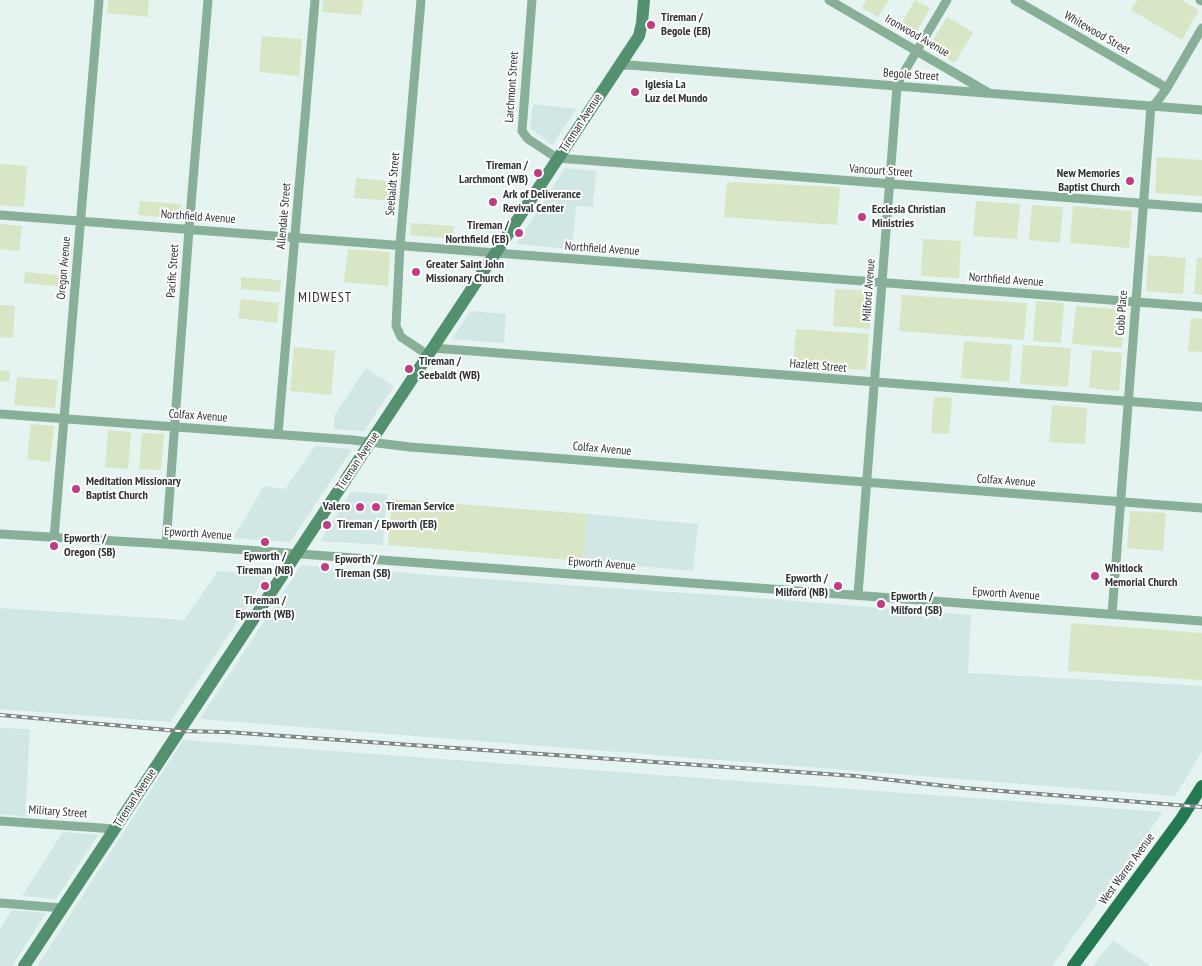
<!DOCTYPE html>
<style>
body{margin:0}
canvas{display:block;background:#e5f3f1}
</style>
<canvas width="1202" height="966"></canvas>
<script>
const c = document.querySelector('canvas').getContext('2d');
c.lineJoin = 'round';
function paint(path, color) { c.fillStyle = color; c.fill(path, 'evenodd'); }
const toPath = rows => new Path2D(rows.map(r => 'M' + r).join(''));
function trace(path, color, width, dash) { c.strokeStyle = color; c.lineWidth = width; c.lineCap = dash ? 'butt' : 'round'; c.setLineDash(dash || []); c.stroke(path); }
function label(font, color, halo, rows, align = 'center') {
  c.font = font + ' "PT Sans Narrow",sans-serif'; c.lineWidth = 4; c.setLineDash([]); c.textBaseline = 'middle'; c.strokeStyle = halo; c.fillStyle = color; for (const [text, x, y, turn = 0] of rows) {
    c.save(); c.translate(x, y); c.rotate((+turn || 0) * Math.PI / 180); c.textAlign = isNaN(turn) ? turn : align; if (halo) c.strokeText(text, 0, 0); c.fillText(text, 0, 0); c.restore();
  }
}
paint(toPath([
 [533,104,576,109,552,145,530,128],
 [565,168,596,171,593,207,576,206,572,249,516,244],
 [470,311,506,314,504,343,452,339],
 [366,368,394,386,364,431,334,429,334,416],
 [315,446,352,449,290,542,233,538,264,486,285,489],
 [351,492,387,494,383,545,320,541],
 [587,514,698,524,693,571,583,561],
 [301,565,564,585,731,596,971,615,968,673,1202,686,1202,751,1175,796,200,719],
 [218,571,267,574,237,623,170,722,0,709,0,608,184,620],
 [0,728,30,729,25,817,0,814],
 [183,740,1163,812,1052,966,37,966],
 [63,832,98,835,56,899,22,896],
 [12,910,46,913,12,966,0,966,0,929],
 [1113,940,1150,966,1093,966]
]), '#d1e7e5');
paint(toPath([
 [108,0,149,0,148,17,107,13],
 [323,0,363,0,361,15,322,12],
 [866,0,889,0,878,17,862,8],
 [915,0,930,8,913,38,898,29],
 [1137,0,1181,0,1199,10,1182,40,1131,10],
 [947,17,973,32,955,63,928,48],
 [262,36,302,39,299,76,259,72],
 [1157,157,1202,160,1202,196,1155,193],
 [0,164,27,166,24,207,0,205],
 [356,178,396,182,395,201,354,198],
 [727,182,840,187,837,225,724,217],
 [140,201,181,204,180,219,138,215],
 [976,201,1020,204,1017,239,973,236],
 [1032,205,1063,207,1060,243,1029,240],
 [1073,206,1132,211,1129,248,1070,243],
 [411,223,454,226,453,239,410,235],
 [0,224,22,226,19,251,0,249],
 [923,239,961,241,959,278,921,276],
 [348,249,390,252,388,286,344,282],
 [1148,255,1186,258,1183,294,1146,291],
 [1197,258,1202,258,1202,295,1194,294],
 [25,272,67,276,66,287,24,283],
 [241,277,281,280,280,292,241,289],
 [835,289,872,291,870,329,833,326],
 [902,295,1027,303,1024,340,899,331],
 [241,299,279,303,277,323,238,318],
 [1036,301,1064,303,1061,343,1033,341],
 [0,305,15,306,13,338,0,337],
 [1076,306,1125,310,1122,348,1072,344],
 [1191,318,1202,319,1202,352,1188,351],
 [796,329,869,334,866,370,793,366],
 [964,341,1012,345,1009,382,961,378],
 [1023,345,1071,348,1068,387,1020,384],
 [294,347,335,351,331,395,290,391],
 [1092,350,1122,353,1119,391,1089,388],
 [0,370,10,371,9,382,0,381],
 [17,377,58,380,55,408,14,405],
 [934,397,952,398,949,434,931,433],
 [1052,405,1087,408,1085,444,1049,442],
 [31,424,54,426,50,462,27,459],
 [108,430,131,432,128,469,105,467],
 [142,433,164,434,161,470,139,469],
 [392,499,587,514,583,561,388,545],
 [1130,511,1166,513,1163,551,1127,548],
 [1071,623,1202,633,1202,680,1068,671]
]), '#d8e6c5');
trace(toPath([
 [421,0,400,245,396,326,401,337,428,355],
 [532,0,522,131,528,139,557,158,1202,208],
 [829,0,989,93],
 [1015,0,1167,88],
 [1200,0,1202,1],
 [618,66,629,65,1202,110],
 [0,215,1202,307],
 [433,348,1202,407],
 [0,414,353,440,410,447,1202,508],
 [278,434,315,0],
 [0,534,166,544,1202,621],
 [54,538,99,0],
 [166,544,189,229,208,0],
 [858,595,897,87,900,79,947,0],
 [1112,614,1151,106,1156,103,1167,88,1202,28],
 [0,821,115,829],
 [0,903,62,908]
]), '#88b098', 9);
trace(toPath([
 [24,966,639,36,642,23,644,0]
]), '#53906e', 12);
trace(toPath([
 [1073,966,1181,819,1202,786]
]), '#247951', 12);
const rail = toPath([
 [0,715,179,731,226,732,855,776,964,788,1202,807]
]);
trace(rail, '#7e8787', 4);
trace(rail, '#fff', 2, [5.5]);
for (const [x, y, r, color] of [
 [651,25,5,"#c03d85"],
 [635,92,5,"#c03d85"],
 [538,173,5,"#c03d85"],
 [1130,181,5,"#c03d85"],
 [493,202,5,"#c03d85"],
 [862,217,5,"#c03d85"],
 [519,233,5,"#c03d85"],
 [416,272,5,"#c03d85"],
 [409,369,5,"#c03d85"],
 [76,489,5,"#c03d85"],
 [360,507,5,"#c03d85"],
 [376,507,5,"#c03d85"],
 [327,525,5,"#c03d85"],
 [265,542,5,"#c03d85"],
 [54,546,5,"#c03d85"],
 [325,567,5,"#c03d85"],
 [1095,576,5,"#c03d85"],
 [265,586,5,"#c03d85"],
 [838,586,5,"#c03d85"],
 [881,604,5,"#c03d85"]
]) { const dot = new Path2D(); dot.arc(x, y, r, 0, 2 * Math.PI); c.fillStyle = color; c.fill(dot); trace(dot, '#fff', 2); }
label('bold 12px', '#2e3333', '#fff', [
 ["Tireman /",661,18],
 ["Begole (EB)",661,32],
 ["Iglesia La",645,85],
 ["Luz del Mundo",645,99],
 ["Tireman /",528,166,"right"],
 ["Larchmont (WB)",528,180,"right"],
 ["New Memories",1120,174,"right"],
 ["Baptist Church",1120,188,"right"],
 ["Ark of Deliverance",503,195],
 ["Revival Center",503,209],
 ["Ecclesia Christian",872,210],
 ["Ministries",872,224],
 ["Tireman /",509,226,"right"],
 ["Northfield (EB)",509,240,"right"],
 ["Greater Saint John",426,265],
 ["Missionary Church",426,279],
 ["Tireman /",419,362],
 ["Seebaldt (WB)",419,376],
 ["Meditation Missionary",86,482],
 ["Baptist Church",86,496],
 ["Valero",350,507,"right"],
 ["Tireman Service",386,507],
 ["Tireman / Epworth (EB)",337,525],
 ["Epworth /",64,539],
 ["Oregon (SB)",64,553],
 ["Epworth /",265,557,"center"],
 ["Tireman (NB)",265,571,"center"],
 ["Epworth /",335,560],
 ["Tireman (SB)",335,574],
 ["Whitlock",1105,569],
 ["Memorial Church",1105,583],
 ["Epworth /",828,579,"right"],
 ["Milford (NB)",828,593,"right"],
 ["Epworth /",891,597],
 ["Milford (SB)",891,611],
 ["Tireman /",265,601,"center"],
 ["Epworth (WB)",265,615,"center"]
], 'left');
label('12px', '#2e3333', '#fff', [
 ["Whitewood Street",1097,33,30],
 ["Ironwood Avenue",917,36,30],
 ["Begole Street",911,75,4],
 ["Larchmont Street",512,87,-86],
 ["Tireman Avenue",581,123,-57],
 ["Vancourt Street",881,171,4],
 ["Seebaldt Street",393,184,-85],
 ["Allendale Street",284,216,-85],
 ["Northfield Avenue",198,217,4],
 ["Northfield Avenue",602,249,4],
 ["Oregon Avenue",64,268,-85],
 ["Pacific Street",173,271,-86],
 ["Northfield Avenue",1006,280,4],
 ["Milford Avenue",869,290,-86],
 ["Cobb Place",1122,313,-86],
 ["Hazlett Street",818,366,5],
 ["Colfax Avenue",198,416,4],
 ["Colfax Avenue",602,449,5],
 ["Tireman Avenue",358,461,-56],
 ["Colfax Avenue",1006,481,4],
 ["Epworth Avenue",198,534,4],
 ["Epworth Avenue",602,564,4],
 ["Epworth Avenue",1006,594,4],
 ["Tireman Avenue",135,798,-57],
 ["Military Street",58,812,4],
 ["West Warren Avenue",1127,869,-54]
]);
c.letterSpacing = '1px';
label('14px', '#2e3333', '#fff', [
 ["MIDWEST",325,298]
]);
c.letterSpacing = '0px';
</script>
